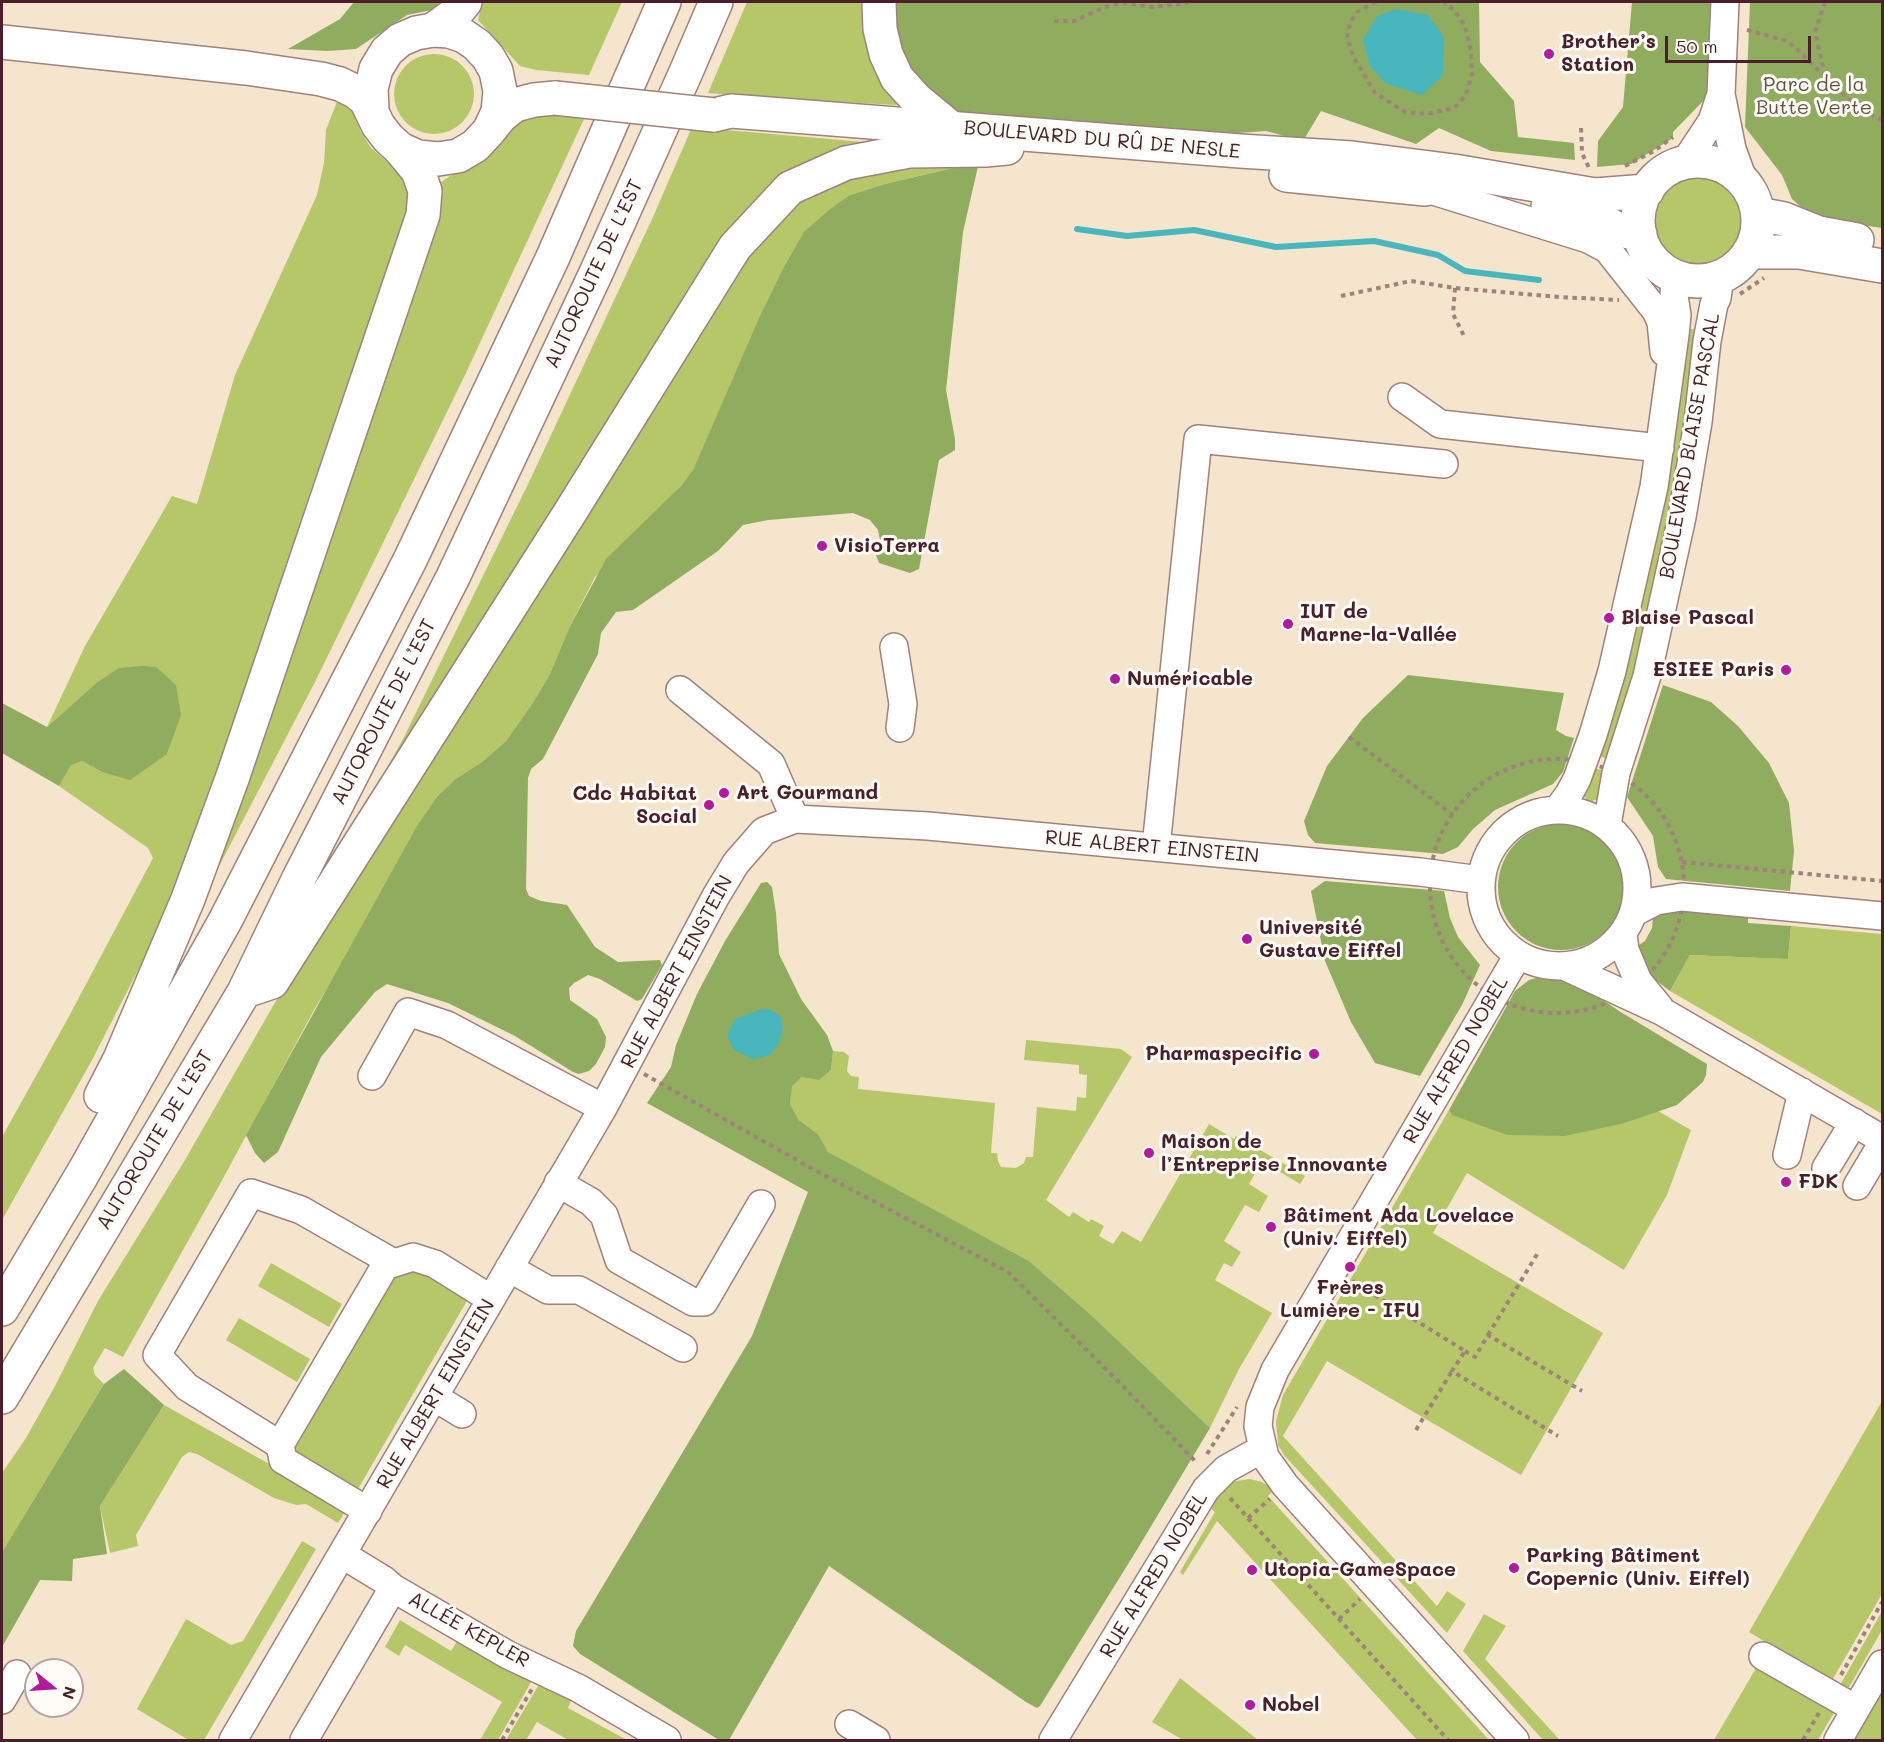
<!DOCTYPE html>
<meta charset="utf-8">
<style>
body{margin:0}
#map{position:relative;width:1884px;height:1742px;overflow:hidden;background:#f5e5cd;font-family:Mali,sans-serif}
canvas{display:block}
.frame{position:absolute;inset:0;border:3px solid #4a1f2b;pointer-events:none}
.north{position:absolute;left:24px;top:1658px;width:60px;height:60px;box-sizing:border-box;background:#fdfcf7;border:2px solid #b5a4a5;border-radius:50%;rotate:108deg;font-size:16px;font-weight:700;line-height:24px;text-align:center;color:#4a1f2b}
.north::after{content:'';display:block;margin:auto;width:21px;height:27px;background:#b5179e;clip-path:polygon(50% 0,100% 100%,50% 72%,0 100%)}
.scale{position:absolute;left:1665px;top:36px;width:146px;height:27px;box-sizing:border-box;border:3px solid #4a1f2b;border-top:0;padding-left:8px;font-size:18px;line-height:21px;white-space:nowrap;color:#4a1f2b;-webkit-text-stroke:4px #fdfcf7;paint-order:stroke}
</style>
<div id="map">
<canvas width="1884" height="1742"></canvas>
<div class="frame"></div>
<div class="north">N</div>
<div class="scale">50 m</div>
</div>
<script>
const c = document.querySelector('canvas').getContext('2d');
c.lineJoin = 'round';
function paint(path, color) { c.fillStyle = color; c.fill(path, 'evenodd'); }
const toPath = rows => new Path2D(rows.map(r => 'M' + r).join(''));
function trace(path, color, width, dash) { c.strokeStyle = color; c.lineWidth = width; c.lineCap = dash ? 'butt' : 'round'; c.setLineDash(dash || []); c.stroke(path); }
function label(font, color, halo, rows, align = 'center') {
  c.font = font + ' Mali,sans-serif'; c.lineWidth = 6; c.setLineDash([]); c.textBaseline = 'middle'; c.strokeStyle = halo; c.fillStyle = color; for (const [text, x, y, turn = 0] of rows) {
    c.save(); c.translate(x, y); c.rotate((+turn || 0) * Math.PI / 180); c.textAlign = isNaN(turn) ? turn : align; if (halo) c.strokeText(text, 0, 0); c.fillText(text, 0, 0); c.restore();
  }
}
paint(toPath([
 [482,2,622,2,589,75,536,70,520,66,478,20],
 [747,2,862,2,861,8,869,35,903,101,897,105,823,101,817,103,708,93],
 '394 94a40 40 0 1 1 80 0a40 40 0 1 1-80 0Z',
 [338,99,355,112,355,118,361,132,371,148,410,181,408,207,313,484,207,803,155,937,91,1062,2,1220,2,1137,67,1020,153,858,148,848,59,786,71,764,82,761,102,772,167,754,173,736,95,684,47,727,85,646,172,496,197,504,235,375,317,195,324,163,326,130],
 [542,113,585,117,465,375,315,682,214,876,433,195,440,183,450,176,484,161,516,123,525,118],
 [692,127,864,142,863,148,824,161,611,419,377,786,403,739,530,480,653,217],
 [979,162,885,184,850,195,694,468,681,486,595,577,569,628,550,674,532,704,506,741,482,762,457,778,314,1010,220,1184,123,1357,105,1348,93,1368,95,1375,104,1384,2,1552,2,1473,26,1438,55,1386,98,1301,185,1160,273,1006,361,862,728,273,797,201,875,167],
 '1655 222a45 45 0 1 1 90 0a45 45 0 1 1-90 0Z',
 [1684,328,1700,330,1658,592,1611,761,1595,754],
 [1591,767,1607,772,1598,799,1590,802,1582,795],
 [1791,926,1882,934,1882,1114,1670,991,1690,955,1788,959],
 [1026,1040,1121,1049,1132,1057,1046,1200,1069,1217,1073,1212,1089,1222,1091,1219,1104,1226,1099,1236,1113,1244,1122,1231,1141,1242,1209,1124,1234,1139,1236,1136,1305,1176,1300,1184,1262,1161,1249,1184,1268,1196,1259,1212,1245,1205,1224,1241,1241,1252,1232,1267,1224,1263,1215,1280,1272,1313,1239,1369,1210,1428,1090,1314,1029,1261,827,1152,818,1134,799,1120,790,1104,791,1086,802,1077,831,1070,833,1051,844,1052,849,1056,847,1071,851,1076,859,1077,858,1089,995,1103,991,1153,997,1153,998,1161,1001,1167,1016,1168,1024,1163,1026,1157,1033,1157,1037,1107,1076,1111,1077,1097,1086,1098,1087,1075,1079,1074,1079,1065,1024,1060],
 [1449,1110,1453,1115,1468,1120,1625,1123,1658,1111,1691,1130,1667,1195,1624,1270,1467,1173,1433,1233,1603,1333,1521,1475,1327,1361,1283,1436,1437,1606,1447,1591,1466,1604,1447,1633,1284,1455,1278,1445,1276,1421,1283,1395],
 [271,1263,342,1304,329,1327,258,1286],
 [406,1263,472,1292,354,1496,290,1456,383,1277],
 [239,1318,310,1359,297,1382,226,1340],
 [1882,1401,1882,1594,1831,1682,1749,1632],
 [164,1405,346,1507,342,1517,338,1523,306,1504,296,1505,274,1498,197,1454,189,1452,182,1457,136,1535,138,1546,110,1553,100,1506],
 [1250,1479,1262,1482,1271,1488,1273,1491,1268,1496,1489,1740,1417,1740,1217,1521,1183,1575,1180,1572,1215,1512,1207,1506,1230,1482],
 [302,1541,316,1549,204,1740,186,1740,187,1739,137,1709,186,1619,231,1645,243,1641],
 [1882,1611,1882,1630,1847,1691,1839,1687],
 [1484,1614,1506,1626,1485,1659,1560,1740,1543,1740,1463,1651],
 [400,1620,451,1651,459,1638,534,1677,498,1740,480,1740,502,1702,405,1645,399,1656,385,1647],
 [1759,1663,1835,1711,1818,1740,1714,1740],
 [1180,1678,1258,1740,1183,1740,1152,1722],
 [541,1681,573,1696,568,1708,627,1740,568,1740,537,1722,526,1740,506,1740],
 [1882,1693,1882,1740,1855,1740]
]), '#b6c76a');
paint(toPath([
 [354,2,440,2,432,10,407,15,356,49,327,51,288,49,340,19],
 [896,2,1479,2,1480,62,1514,101,1518,137,1574,143,1575,160,1491,151,1439,128,1416,144,1321,111,1303,141,1266,131,1224,134,990,121,938,108,909,73,896,23],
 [1632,2,1711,2,1707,97,1673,132,1673,138,1631,164,1597,167,1598,141,1623,107],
 [1750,2,1882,2,1882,228,1814,218,1792,199,1782,175,1745,127],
 [979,162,963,232,946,390,955,439,955,450,939,460,919,569,910,573,879,563,876,555,880,540,878,530,870,520,853,513,768,520,743,525,718,551,633,610,616,612,601,633,598,654,543,759,531,769,528,778,526,889,529,896,541,901,567,905,595,947,618,962,660,960,662,965,642,999,637,1001,600,979,588,975,574,983,569,988,570,1000,597,1019,606,1037,605,1047,596,1064,589,1071,579,1074,573,1072,515,1036,448,1003,387,984,375,992,321,1057,278,1152,264,1163,255,1153,246,1135,417,826,437,797,457,778,482,762,506,741,532,704,550,674,569,628,606,559,681,486,694,468,760,316,784,267,804,232,829,210,850,195,885,184],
 [142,666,156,667,176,685,181,715,167,754,130,780,102,772,82,761,71,765,59,786,2,753,2,703,47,727,95,684,119,668],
 [1408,675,1564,693,1556,730,1566,736,1574,738,1563,772,1553,784,1495,810,1473,829,1458,847,1443,854,1315,843,1308,835,1304,821,1327,766,1363,718],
 [1663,685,1711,702,1738,726,1769,763,1789,803,1794,851,1790,891,1666,879,1658,867,1653,836,1627,797],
 '1498 887a63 63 0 1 1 126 0a63 63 0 1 1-126 0Z',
 [1325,881,1444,891,1450,918,1458,937,1480,965,1462,1005,1420,1076,1375,1063,1351,1022,1325,961,1311,891],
 [767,882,772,887,776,913,779,954,801,999,827,1035,833,1051,831,1070,819,1080,802,1077,792,1086,790,1104,799,1120,818,1134,828,1152,1029,1261,1090,1314,1210,1428,1138,1548,1040,1706,1037,1708,1026,1702,829,1566,729,1740,719,1740,580,1654,573,1646,576,1631,752,1336,808,1192,647,1103,671,1067,676,1045,697,994,725,941,761,883],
 [1667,908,1748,916,1748,923,1791,926,1788,959,1690,955,1670,991,1653,978,1641,963,1636,947,1645,941,1652,928,1653,916],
 [1546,975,1579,983,1619,1011,1707,1064,1706,1075,1703,1082,1677,1105,1625,1123,1565,1136,1507,1135,1452,1115,1449,1110,1515,991,1529,980],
 [124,1369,164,1405,100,1506,107,1554,73,1559,72,1581,40,1580,2,1647,2,1552,104,1384]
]), '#90ac5e');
paint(toPath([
 [1396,9,1428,15,1444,37,1443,75,1422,95,1385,83,1370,66,1363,40,1377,16],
 [762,1009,771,1010,781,1017,783,1029,778,1045,770,1055,753,1059,734,1050,727,1035,735,1019]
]), '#47b6bd');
trace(toPath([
 [1077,229,1127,236,1194,230,1276,247,1374,241,1438,255,1465,271,1539,280]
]), '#47b6bd', 6);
const minor = toPath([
 [1725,2,1721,94,1732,149,1744,182],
 [1685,162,1712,121,1721,94],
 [1427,189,1588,239,1607,249,1656,311,1661,322,1664,352],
 [1402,397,1440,424,1660,448],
 [894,647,903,704,900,728],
 [680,690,771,764,795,819],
 [1558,809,1569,794,1577,779,1593,735,1612,671,1654,487,1675,335,1677,315,1674,296,1675,276],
 '1481 888a78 78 0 1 1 156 0a78 78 0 1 1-156 0Z',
 [1607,825,1616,773,1647,676,1682,517,1698,422,1707,341,1714,304,1717,298,1720,277],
 [1156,847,1198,439,1444,464],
 [1635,912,1656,901,1682,897,1882,916],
 [1623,934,1625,950,1638,981,1660,1008],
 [1566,967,1663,1012,1882,1139],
 [372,1076,408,1012,447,1025,603,1108],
 [1787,1155,1802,1092],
 [1826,1168,1854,1122],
 [558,1183,591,1202,604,1215,619,1260,693,1302,704,1302,761,1204],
 [1857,1186,1882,1144],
 [509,1268,548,1290,579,1290,683,1348],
 [434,1397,462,1414],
 [280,1445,187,1387,157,1355,251,1193,301,1210,392,1262],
 [368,1511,283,1460,280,1445,385,1266,413,1257,435,1264,491,1299],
 [343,1555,384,1580,393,1588],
 [1763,1656,1856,1709],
 [2,1700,17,1674],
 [849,1724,876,1740],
 [233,1740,603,1108,716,896,736,863,764,831,795,819,928,826,1420,872,1480,880],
 [304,1740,393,1588,508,1655,578,1688,667,1740],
 [1053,1740,1206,1489,1226,1469,1262,1449],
 [1515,1740,1285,1485,1265,1457,1258,1426,1260,1407,1275,1370,1518,955],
 [1838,1740,1882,1664]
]);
const major = toPath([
 [2,42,246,68,321,79,340,84,356,92,366,100,378,125,388,138,400,149,418,157,438,159,458,156,475,146,489,131,498,112,500,91,496,71,488,57,477,45,464,36,449,31,433,30,416,33,400,40,387,51,376,69,371,89,372,109],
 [714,115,731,111,1240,151,1352,158,1454,171,1595,195,1647,191],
 [489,131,501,116,515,105,534,100,555,98],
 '1638 221a60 60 0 1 1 120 0a60 60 0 1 1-120 0Z',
 [1286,175,1425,189],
 [1548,206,1607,223,1619,230,1640,234],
 [1758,214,1784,219,1819,233,1857,240],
 [1749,252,1799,252,1882,266]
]);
const highway = toPath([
 [879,2,880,29,886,54,897,78,917,100,951,128],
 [433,30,456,13,465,2],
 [245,991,272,982,571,511,735,247,790,188,846,163,909,151,985,150,1007,148],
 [101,1096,120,1059,188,899,233,776,423,215,425,191,418,171,400,149],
 [2,1309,82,1175,225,921,410,560,553,257,664,2],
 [2,1397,244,992,299,878,453,577,596,273,686,72,716,2]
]);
trace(minor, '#a0827c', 30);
trace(major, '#a0827c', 36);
trace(highway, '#a0827c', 36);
trace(toPath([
 [1376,2,1357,12,1350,23,1347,37,1353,56,1375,93,1405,112,1426,114,1454,108,1466,95,1472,74,1471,51,1465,26,1454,10,1444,2],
 [1825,2,1815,32,1825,75],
 [1054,21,1074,21,1105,7,1124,3,1151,7,1184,4,1189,2],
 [1747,30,1788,41,1859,109,1882,120],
 [1581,128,1582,153,1589,168],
 [1625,166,1654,151,1673,137],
 [1455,288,1453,314,1465,338],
 [1740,294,1764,278],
 [1341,296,1411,281,1455,288,1559,297,1619,300],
 [1349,737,1453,815],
 '1430 886a127 127 0 1 1 254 0a127 127 0 1 1-254 0Z',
 [1682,862,1882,881],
 [644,1074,820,1173,1008,1272,1117,1380,1195,1461],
 [1352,1281,1465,1351,1452,1371,1558,1436],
 [1488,1335,1539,1251],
 [1465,1351,1475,1357,1488,1335,1582,1391],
 [1416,1430,1452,1371],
 [1207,1454,1237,1407],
 [1230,1498,1448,1740],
 [1248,1518,1270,1499],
 [1339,1619,1360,1599],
 [1841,1675,1882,1602],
 [502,1740,532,1689],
 [1803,1740,1819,1713]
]), '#a0827c', 4, [4.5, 4.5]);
trace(minor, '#fff', 27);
trace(major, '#fff', 33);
trace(highway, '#fff', 33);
const majorBridge = toPath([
 [555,98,714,115]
]);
trace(majorBridge, '#a0827c', 36, []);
trace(majorBridge, '#fff', 33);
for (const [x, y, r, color] of [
 [1549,54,6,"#b5179e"],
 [822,546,6,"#b5179e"],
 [1609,618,6,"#b5179e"],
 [1288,624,6,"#b5179e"],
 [1786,670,6,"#b5179e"],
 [1115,679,6,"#b5179e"],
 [724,793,6,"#b5179e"],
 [709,805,6,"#b5179e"],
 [1247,939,6,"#b5179e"],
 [1314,1054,6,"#b5179e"],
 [1149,1153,6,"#b5179e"],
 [1786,1182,6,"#b5179e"],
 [1271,1227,6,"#b5179e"],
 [1350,1267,6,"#b5179e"],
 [1514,1568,6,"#b5179e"],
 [1252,1570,6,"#b5179e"],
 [1250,1705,6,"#b5179e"]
]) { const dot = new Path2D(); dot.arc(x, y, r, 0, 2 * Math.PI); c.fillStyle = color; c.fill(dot); trace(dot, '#fdfcf7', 2); }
label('bold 20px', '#4a1f2b', '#fdfcf7', [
 ["Brother’s",1561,42],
 ["Station",1561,65],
 ["VisioTerra",834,546],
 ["IUT de",1300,612],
 ["Marne-la-Vallée",1300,635],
 ["Blaise Pascal",1621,618],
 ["ESIEE Paris",1774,670,"right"],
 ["Numéricable",1127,679],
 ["Art Gourmand",736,793],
 ["Cdc Habitat",697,794,"right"],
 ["Social",697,817,"right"],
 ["Université",1259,928],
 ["Gustave Eiffel",1259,951],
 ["Pharmaspecific",1302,1054,"right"],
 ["Maison de",1161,1142],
 ["l’Entreprise Innovante",1161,1165],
 ["FDK",1798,1182],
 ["Bâtiment Ada Lovelace",1283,1216],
 ["(Univ. Eiffel)",1283,1239],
 ["Frères",1350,1288,"center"],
 ["Lumière - IFU",1350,1311,"center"],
 ["Parking Bâtiment",1526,1556],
 ["Copernic (Univ. Eiffel)",1526,1579],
 ["Utopia-GameSpace",1264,1570],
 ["Nobel",1262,1705]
], 'left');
label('20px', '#6a513e', '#fdfcf7', [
 ["Parc de la",1814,85],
 ["Butte Verte",1814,108]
]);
label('20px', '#4a1f2b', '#fdfcf7', [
 ["BOULEVARD DU RÛ DE NESLE",1102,140,5],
 ["AUTOROUTE DE L’EST",594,274,-65],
 ["BOULEVARD BLAISE PASCAL",1690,446,-80],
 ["AUTOROUTE DE L’EST",384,712,-63],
 ["RUE ALBERT EINSTEIN",1152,847,5],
 ["RUE ALBERT EINSTEIN",677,972,-62],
 ["RUE ALFRED NOBEL",1456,1060,-60],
 ["AUTOROUTE DE L’EST",155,1140,-59],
 ["RUE ALBERT EINSTEIN",436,1394,-60],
 ["RUE ALFRED NOBEL",1154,1575,-59],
 ["ALLÉE KEPLER",469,1630,29]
]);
</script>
